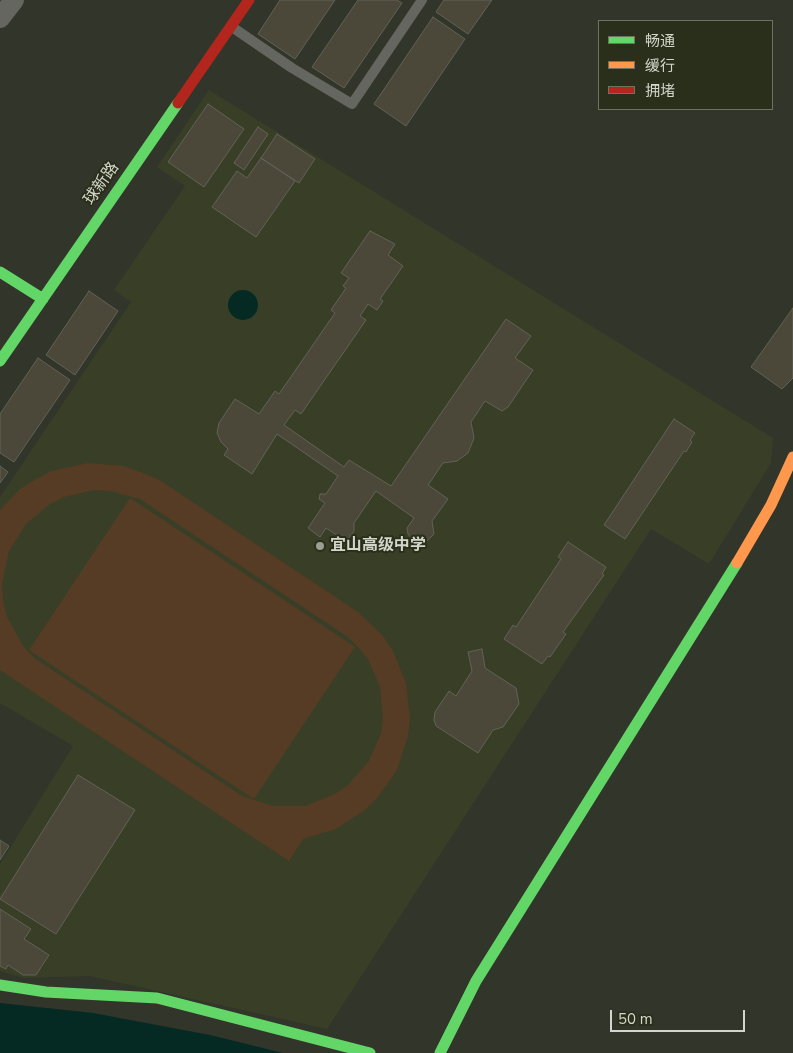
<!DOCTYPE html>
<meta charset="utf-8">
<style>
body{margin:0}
#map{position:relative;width:793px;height:1053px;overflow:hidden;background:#32352a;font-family:"Nunito Sans","Noto Sans SC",sans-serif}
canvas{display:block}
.legend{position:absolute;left:598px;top:20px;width:175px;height:90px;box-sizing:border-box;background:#2a2f1b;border:1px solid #6e7261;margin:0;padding:6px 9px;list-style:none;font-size:15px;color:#d3d6ca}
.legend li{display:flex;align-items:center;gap:10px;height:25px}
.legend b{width:25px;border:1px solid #6e7261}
.scale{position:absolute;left:610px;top:1010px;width:135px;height:22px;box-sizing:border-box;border:2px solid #d3d6ca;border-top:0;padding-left:6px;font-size:15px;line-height:18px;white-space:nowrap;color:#d3d6ca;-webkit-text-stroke:4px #2a2f1b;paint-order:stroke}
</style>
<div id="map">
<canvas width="793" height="1053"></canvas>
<ul class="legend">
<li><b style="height:6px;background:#63d668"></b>畅通</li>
<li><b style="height:6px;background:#ff974d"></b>缓行</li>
<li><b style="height:6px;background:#b3261e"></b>拥堵</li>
</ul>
<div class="scale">50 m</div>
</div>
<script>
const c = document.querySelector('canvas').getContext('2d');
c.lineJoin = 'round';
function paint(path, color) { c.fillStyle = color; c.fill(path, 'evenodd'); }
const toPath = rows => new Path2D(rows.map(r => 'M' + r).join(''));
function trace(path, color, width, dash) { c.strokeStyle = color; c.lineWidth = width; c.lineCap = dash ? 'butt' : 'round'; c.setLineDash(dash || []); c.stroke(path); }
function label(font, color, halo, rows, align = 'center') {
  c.font = font + ' "Nunito Sans","Noto Sans SC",sans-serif'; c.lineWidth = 4; c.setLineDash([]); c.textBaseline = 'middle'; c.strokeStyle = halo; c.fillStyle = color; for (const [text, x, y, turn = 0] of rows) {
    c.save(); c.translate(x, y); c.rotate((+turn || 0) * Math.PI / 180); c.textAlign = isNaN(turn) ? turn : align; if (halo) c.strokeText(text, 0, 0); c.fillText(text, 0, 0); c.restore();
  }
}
paint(toPath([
 [209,90,773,438,771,463,709,564,651,529,327,1029,90,976,24,978,0,971,0,864,73,746,0,703,0,497,131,302,114,290,185,186,157,167]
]), '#383f26');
paint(toPath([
 [88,463,124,466,158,479,358,612,383,636,393,651,406,683,410,719,408,736,397,770,377,798,365,810,336,829,303,839,289,861,0,670,0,510,20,489,36,479,52,471],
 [94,490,110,491,140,499,348,637,359,648,368,659,380,687,383,718,381,733,369,761,348,785,335,794,305,806,273,806,242,796,34,658,23,646,7,617,3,601,2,584,9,551,26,524,50,504,64,497],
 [130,498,355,647,254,799,29,650]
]), '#563c24');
paint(toPath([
 '228 305a15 15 0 1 1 30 0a15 15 0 1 1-30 0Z',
 [0,1003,93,1013,210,1035,283,1053,0,1053]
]), '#052a24');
const building = toPath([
 [280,0,335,0,295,59,258,34,280,0],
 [358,0,397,0,402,3,344,88,312,67,358,0],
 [444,0,492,0,468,34,436,12,444,0],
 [433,17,465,39,406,126,374,104,433,17],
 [208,104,244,129,204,187,168,162,208,104],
 [258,127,268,134,244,170,234,163,258,127],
 [277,134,315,159,299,183,261,158,277,134],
 [261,158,295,181,256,237,212,207,237,171,247,178,261,158],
 [370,231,395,244,388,255,403,266,380,299,383,301,377,310,368,304,360,316,366,320,301,414,295,410,284,425,344,467,349,460,391,486,506,319,531,336,515,358,533,370,508,407,502,411,485,401,471,422,474,438,468,453,457,461,443,463,428,485,448,499,432,521,434,534,425,543,414,542,408,534,407,528,414,518,376,491,354,523,354,531,349,538,341,538,326,528,320,537,308,528,325,503,319,499,320,494,326,494,338,476,277,434,252,474,224,455,228,449,221,442,217,433,219,423,235,399,259,414,275,391,279,394,335,313,331,310,346,288,343,286,349,278,341,273,370,231],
 [89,291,118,311,75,375,46,355,89,291],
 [793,308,793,378,782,389,751,367,793,308],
 [38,358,70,380,14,462,0,453,0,414,38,358],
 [674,419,695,433,690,440,692,442,686,452,684,451,625,539,604,525,674,419],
 [0,466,8,472,0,483,0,466],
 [568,542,606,567,602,574,604,575,563,632,566,634,550,657,548,656,542,664,504,639,513,625,516,627,561,559,558,557,568,542],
 [482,649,485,668,516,688,519,704,503,727,493,730,478,753,436,726,434,720,435,712,449,691,456,696,472,671,468,652,482,649],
 [78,775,135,810,56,934,0,899,78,775],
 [0,840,9,846,0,860,0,840],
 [0,909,31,929,24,939,49,955,36,975,23,975,8,965,6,969,0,966,0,909]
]);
paint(building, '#4b4839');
trace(building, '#626258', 1);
trace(toPath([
 [232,27,292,68,352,104,422,0]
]), '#64665f', 10);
trace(toPath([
 [0,18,14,0]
]), '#64665f', 20);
trace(toPath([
 [0,272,43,299],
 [0,361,178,103],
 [0,985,46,992,157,998,370,1053],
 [440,1053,476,981,737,563]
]), '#63d668', 11);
trace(toPath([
 [737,563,771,505,793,457]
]), '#ff974d', 11);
trace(toPath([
 [178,103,249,0]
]), '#b3261e', 11);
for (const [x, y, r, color] of [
 [320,546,5,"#9b9e92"]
]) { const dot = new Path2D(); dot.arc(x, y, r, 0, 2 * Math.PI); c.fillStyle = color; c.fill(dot); trace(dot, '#2a2f1b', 2); }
label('16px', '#d3d6ca', '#2a2f1b', [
 ["球新路",102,184,-55]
]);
label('bold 16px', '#d3d6ca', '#2a2f1b', [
 ["宜山高级中学",330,546]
], 'left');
</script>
